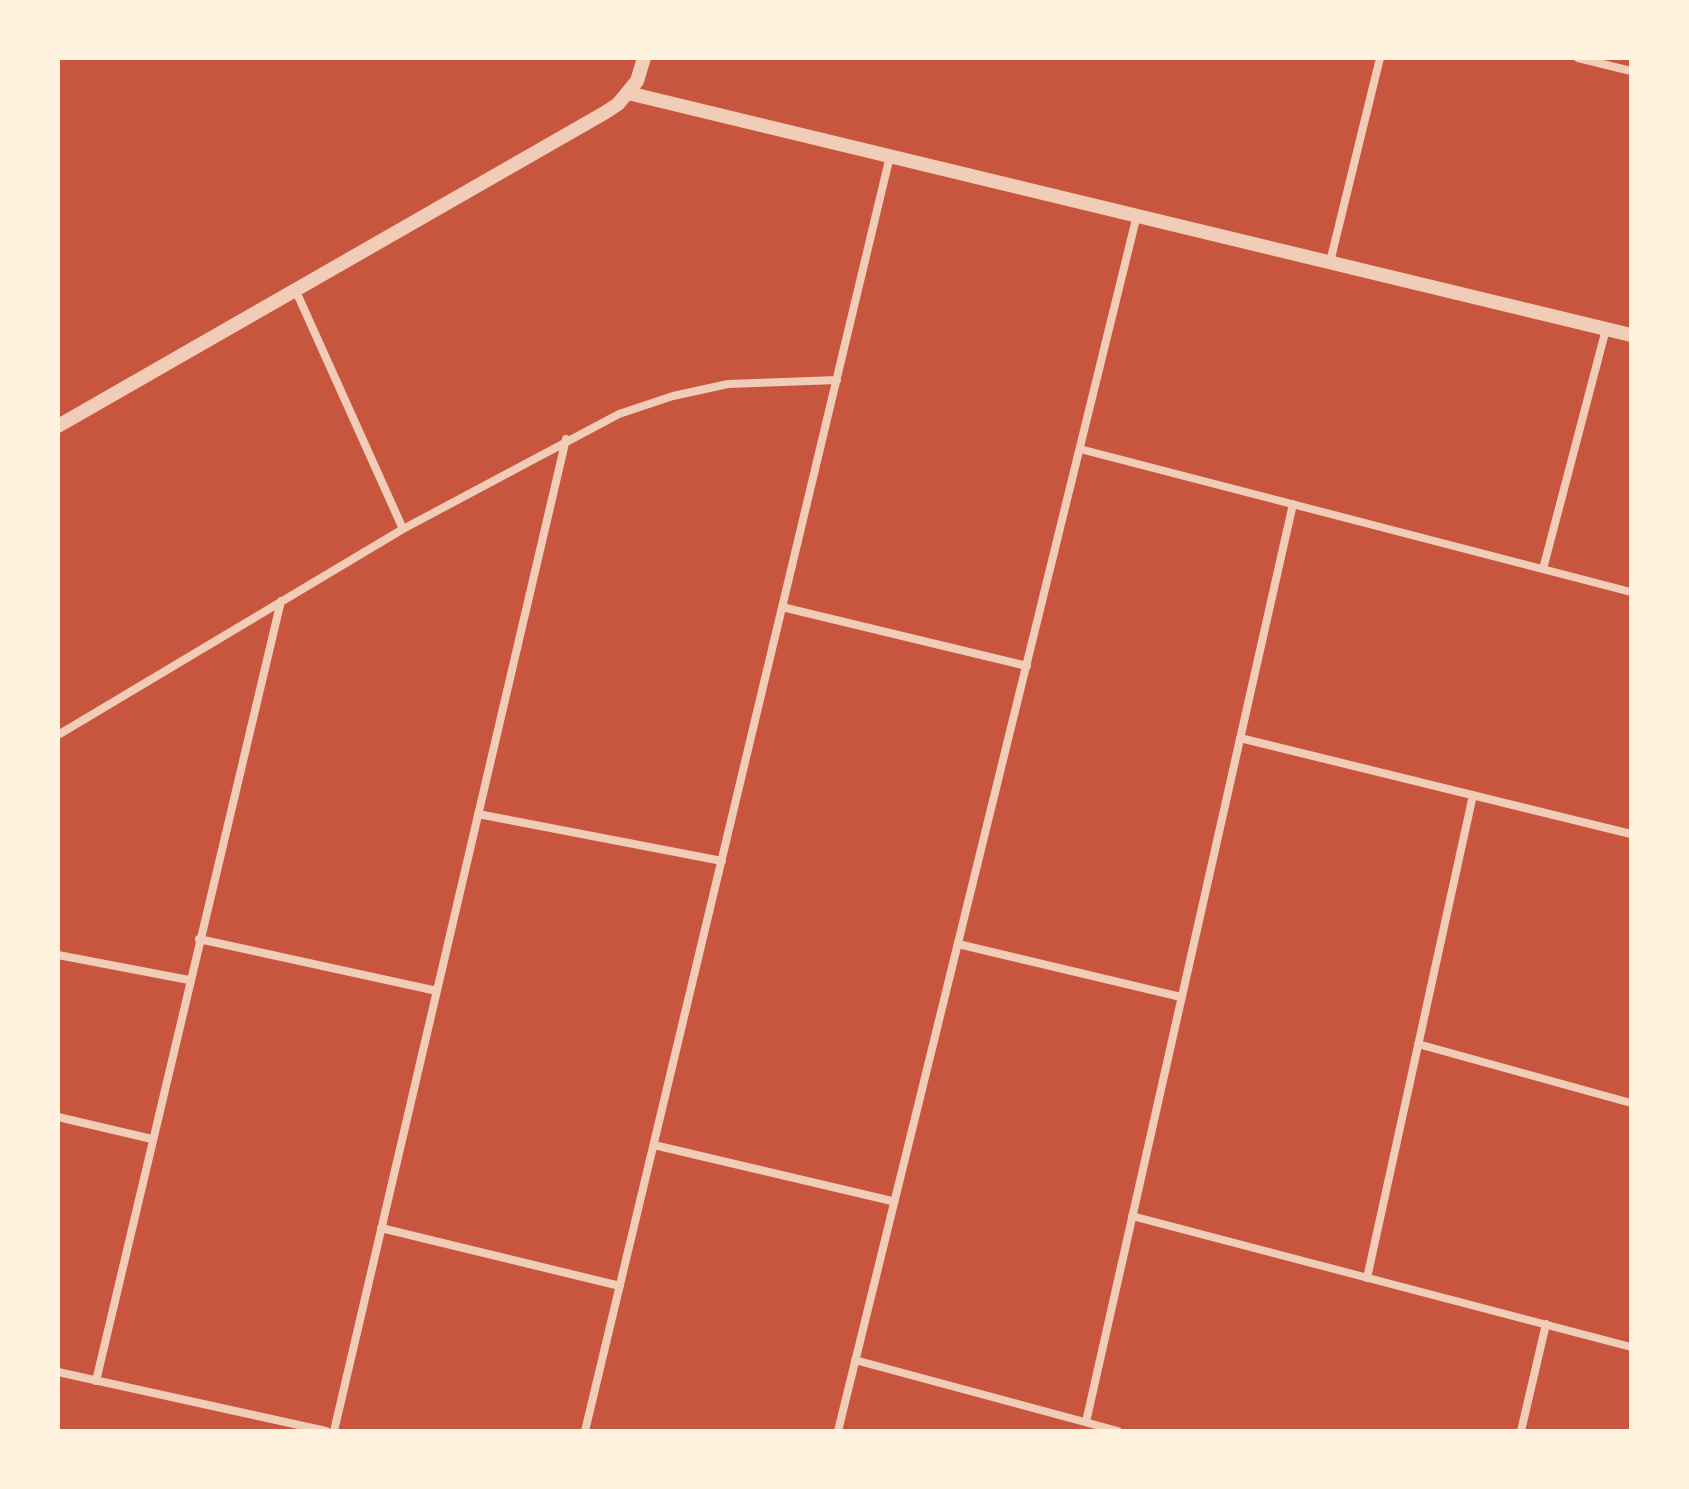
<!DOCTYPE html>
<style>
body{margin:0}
#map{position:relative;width:1689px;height:1489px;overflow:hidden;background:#c8553d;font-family:Roboto,sans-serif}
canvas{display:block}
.frame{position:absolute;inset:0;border:60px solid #fff3e0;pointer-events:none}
</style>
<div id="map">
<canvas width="1689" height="1489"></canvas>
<div class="frame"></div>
</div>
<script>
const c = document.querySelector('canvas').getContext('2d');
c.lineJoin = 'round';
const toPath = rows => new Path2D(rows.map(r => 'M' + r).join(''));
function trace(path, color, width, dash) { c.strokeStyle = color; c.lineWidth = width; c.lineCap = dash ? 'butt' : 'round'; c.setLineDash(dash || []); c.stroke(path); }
trace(toPath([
 [1578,58,1631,71],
 [1330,262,1380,58],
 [295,289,403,529],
 [1080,449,1631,592],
 [1543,569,1606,329],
 [782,607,1027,666],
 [58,735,403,529,619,414,673,396,728,384,837,380],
 [1240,738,1631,834],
 [478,814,722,861],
 [199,939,437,991],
 [958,944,1181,997],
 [58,955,189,980],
 [1418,1044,1631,1103],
 [58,1117,152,1139],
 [654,1145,892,1201],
 [1132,1216,1631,1347],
 [381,1228,620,1286],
 [1367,1278,1473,795],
 [855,1360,1118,1431],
 [58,1372,326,1431],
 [96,1381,281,601],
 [1086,1422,1293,504],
 [334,1431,566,439],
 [585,1431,890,156],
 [838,1431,1137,215],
 [1521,1431,1546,1324]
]), '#f1ccb7', 8);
trace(toPath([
 [628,93,1631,335],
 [58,426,606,112,618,104,637,81,644,58]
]), '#f1ccb7', 14);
</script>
